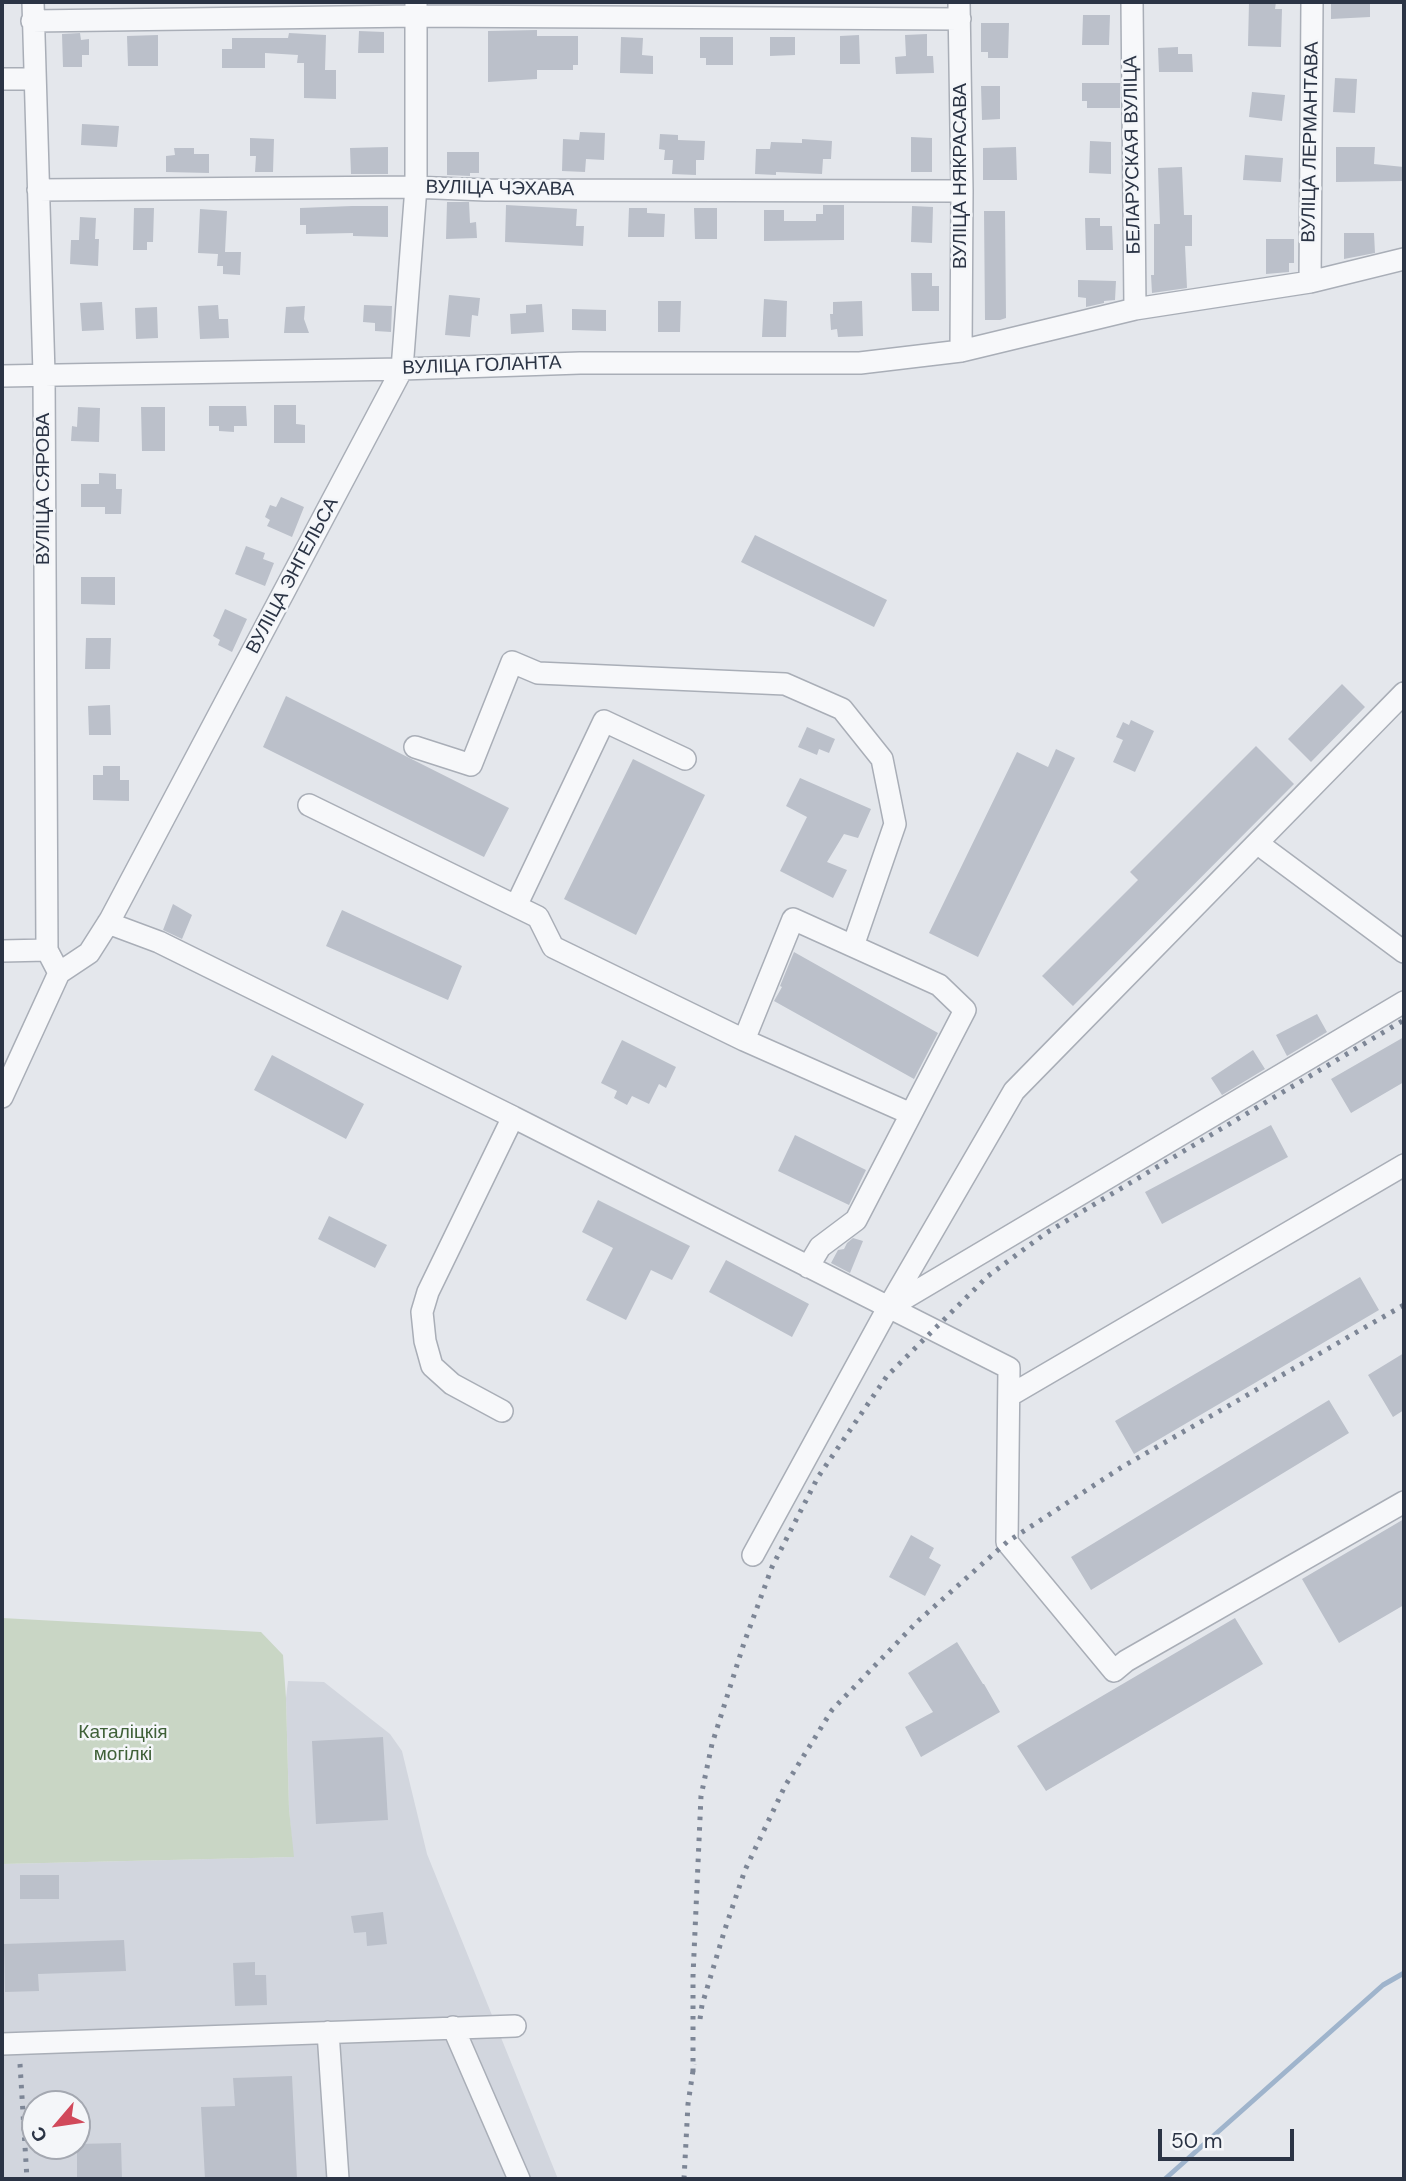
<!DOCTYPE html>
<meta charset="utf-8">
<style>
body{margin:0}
#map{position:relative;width:1406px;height:2181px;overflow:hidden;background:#e4e7ec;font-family:"DM Sans",sans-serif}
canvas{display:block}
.frame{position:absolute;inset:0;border:4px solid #2b3445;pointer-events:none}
.north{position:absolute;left:21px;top:2090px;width:70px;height:70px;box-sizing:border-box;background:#f4f6f9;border:2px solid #a4a8b1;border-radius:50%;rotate:241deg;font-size:19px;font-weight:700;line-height:28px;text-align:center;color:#2b3445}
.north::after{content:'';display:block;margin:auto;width:24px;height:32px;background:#d1495b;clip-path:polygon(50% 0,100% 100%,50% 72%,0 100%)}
.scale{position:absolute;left:1158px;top:2129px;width:136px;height:32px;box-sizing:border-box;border:4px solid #2b3445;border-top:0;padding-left:9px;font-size:21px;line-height:24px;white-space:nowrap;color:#2b3445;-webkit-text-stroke:5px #f4f6f9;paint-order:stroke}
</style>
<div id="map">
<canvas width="1406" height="2181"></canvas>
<div class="frame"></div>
<div class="north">С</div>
<div class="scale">50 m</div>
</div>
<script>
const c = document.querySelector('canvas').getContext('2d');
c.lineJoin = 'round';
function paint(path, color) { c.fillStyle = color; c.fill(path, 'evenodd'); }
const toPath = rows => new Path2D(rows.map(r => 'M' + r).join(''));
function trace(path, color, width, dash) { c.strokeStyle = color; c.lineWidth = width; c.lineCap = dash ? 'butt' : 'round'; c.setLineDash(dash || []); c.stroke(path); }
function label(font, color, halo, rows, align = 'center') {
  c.font = font + ' "DM Sans",sans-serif'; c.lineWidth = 5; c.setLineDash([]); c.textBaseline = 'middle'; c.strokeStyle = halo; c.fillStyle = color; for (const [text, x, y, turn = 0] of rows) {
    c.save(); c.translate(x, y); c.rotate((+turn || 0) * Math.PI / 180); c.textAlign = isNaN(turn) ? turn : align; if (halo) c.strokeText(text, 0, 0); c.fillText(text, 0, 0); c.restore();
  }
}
paint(toPath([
 [288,1681,324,1682,390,1734,402,1751,427,1854,558,2179,2,2179,2,1864,293,1857,289,1809,286,1698],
 [35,2104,77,2104,77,2146,35,2146]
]), '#d2d6de');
paint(toPath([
 [2,1618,261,1632,283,1655,286,1698,289,1809,294,1857,2,1864]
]), '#c9d6c5');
trace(toPath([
 [1165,2179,1383,1985,1404,1973]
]), '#9fb4cc', 5);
paint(toPath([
 [1249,2,1276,2,1275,9,1282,9,1281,47,1248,46],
 [1331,2,1370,2,1370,17,1331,19],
 [1083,15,1110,15,1109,45,1082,45],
 [981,23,1009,23,1008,58,988,58,988,52,981,52],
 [537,30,537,36,578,36,578,65,573,65,573,70,537,70,537,79,488,82,488,31],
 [359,31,384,32,384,53,358,53],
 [80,33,81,40,89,39,89,55,82,55,82,67,63,67,62,34],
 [289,33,326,35,325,70,336,70,336,99,304,98,304,63,297,63,298,55,265,53,265,68,222,68,222,49,232,49,232,38,288,38],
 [927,34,927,56,933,56,934,73,896,74,895,57,906,56,905,35],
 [158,35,158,66,128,66,127,36],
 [859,35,860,64,840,64,840,36],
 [621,37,643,38,642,55,653,56,653,74,620,73],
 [700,37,733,37,733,65,706,65,706,58,700,58],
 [770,37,795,37,795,55,770,56],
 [1178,47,1178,54,1192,54,1193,72,1159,72,1158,48],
 [1335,78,1357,79,1355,113,1333,112],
 [1082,83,1120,83,1120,108,1087,108,1087,101,1082,101],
 [981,86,1000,86,1000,119,982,120],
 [1252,92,1285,95,1282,121,1249,117],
 [82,124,119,126,117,147,81,145],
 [580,132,605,133,604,160,586,159,585,172,562,171,563,139,579,140],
 [660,134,678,135,678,140,705,141,704,160,696,160,696,175,672,174,673,160,664,160,665,150,659,149],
 [911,137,932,138,932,172,911,172],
 [250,138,274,139,273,172,255,172,256,156,250,156],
 [802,139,832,141,831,159,823,159,822,174,776,172,776,175,755,174,756,149,770,149,771,142,802,143],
 [1090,141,1111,142,1111,174,1089,173],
 [388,147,388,174,351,174,350,148],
 [1016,147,1017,180,983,180,983,148],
 [1336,147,1375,147,1374,164,1404,167,1404,181,1336,182],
 [174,148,194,148,194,154,209,154,209,173,166,172,166,156,175,155],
 [447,152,479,152,479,173,470,173,470,176,447,175],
 [1245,155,1283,158,1281,182,1243,180],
 [1182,167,1184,215,1192,215,1192,246,1185,246,1187,288,1152,293,1151,275,1154,275,1154,224,1160,224,1158,168],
 [447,202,469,202,470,223,476,222,477,238,446,239],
 [506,205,577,209,576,226,584,226,583,246,505,242],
 [823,205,844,205,844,240,764,241,764,210,784,210,784,221,816,221,816,214,823,214],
 [352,206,388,206,388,237,353,236,353,233,306,234,306,225,300,225,300,208],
 [912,206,933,207,932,243,911,242],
 [134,208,154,208,153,242,147,242,147,250,133,250],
 [629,208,647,208,647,213,665,214,664,237,628,237],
 [694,208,717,208,717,239,695,239],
 [200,209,227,211,225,252,241,252,240,275,223,274,223,266,217,266,218,254,198,253],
 [984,211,1005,211,1006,318,1000,320,985,320],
 [80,217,96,218,95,239,99,239,98,266,70,264,71,240,79,240],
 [1085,218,1100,218,1100,226,1112,226,1113,250,1086,250],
 [1344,233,1374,233,1375,253,1344,259],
 [1266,239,1294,239,1294,263,1289,263,1289,272,1266,274],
 [911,273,932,273,932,286,939,286,939,311,912,311],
 [1078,280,1116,281,1115,300,1104,301,1104,303,1086,307,1086,298,1078,297],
 [449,295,480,298,478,316,472,315,470,337,445,335],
 [764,299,787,301,786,337,762,337],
 [658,301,681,301,680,332,658,332],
 [862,301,863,336,838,337,837,329,831,330,830,314,833,314,833,302],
 [102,302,104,330,82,331,80,303],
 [542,304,544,332,511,334,510,314,526,313,526,305],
 [218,305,219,319,228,319,229,338,200,339,198,306],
 [364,305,392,306,391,332,375,331,375,323,363,322],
 [305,306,304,319,309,333,284,333,286,307],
 [157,307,158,338,136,339,135,308],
 [572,309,606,310,606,331,572,330],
 [274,405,296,405,296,424,305,425,305,443,274,443],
 [209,406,246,406,247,426,234,426,234,432,219,431,219,426,209,426],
 [78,407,100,408,99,442,71,441,72,426,77,427],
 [141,407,165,407,165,451,142,451],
 [99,473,116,474,116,489,122,489,121,514,105,514,105,507,81,507,81,484,99,484],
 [281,497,304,507,292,537,267,526,270,520,265,517,270,505,276,507],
 [755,535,887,600,874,627,741,562],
 [246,546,265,553,263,559,274,563,265,586,235,574],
 [81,577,115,577,115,605,81,604],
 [225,609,247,619,232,652,218,645,220,640,213,636],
 [86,638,111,638,110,669,85,669],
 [1342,684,1365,707,1311,762,1288,739],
 [286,696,509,808,484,857,263,747],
 [110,705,111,735,89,735,88,706],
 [1131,720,1154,731,1135,772,1113,762,1123,740,1116,737,1123,722,1129,725],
 [807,727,835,739,829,753,819,749,817,755,798,747],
 [1256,746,1294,784,1073,1006,1042,976,1138,880,1130,872],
 [1056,749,1075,758,978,957,929,933,1017,752,1048,767],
 [633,759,705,795,636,935,564,899],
 [103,766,120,766,120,780,129,780,129,801,93,800,93,775,103,775],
 [800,778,871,809,858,838,844,834,827,862,847,870,833,898,780,871,807,817,786,806],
 [173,904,192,915,182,939,163,930],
 [342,910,462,966,448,1000,326,946],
 [794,952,938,1033,914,1079,774,1001,782,987,780,986],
 [1317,1014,1327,1032,1287,1056,1276,1035],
 [1404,1037,1404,1082,1351,1113,1331,1079],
 [622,1040,676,1067,666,1088,659,1084,649,1104,632,1096,627,1105,614,1098,617,1091,601,1083],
 [1253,1050,1265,1069,1222,1095,1211,1078],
 [272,1055,364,1104,346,1139,254,1090],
 [1271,1125,1288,1157,1162,1224,1145,1192],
 [795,1135,866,1170,849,1205,778,1171],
 [598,1200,690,1246,672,1280,651,1270,626,1320,586,1300,613,1248,582,1232],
 [329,1216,387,1245,375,1268,318,1239],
 [853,1238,863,1241,850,1273,831,1263,838,1250,844,1249,847,1243],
 [726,1260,809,1304,792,1337,709,1292],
 [1360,1277,1379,1310,1134,1454,1115,1421],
 [1404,1353,1404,1410,1393,1417,1368,1375],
 [1329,1400,1349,1433,1091,1590,1071,1557],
 [1404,1519,1404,1605,1339,1643,1302,1579],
 [911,1535,934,1548,929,1558,941,1565,925,1596,889,1577],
 [1235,1618,1263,1664,1046,1791,1017,1746],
 [957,1642,983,1684,984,1684,1000,1712,921,1757,905,1727,933,1712,908,1673],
 [383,1737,388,1820,316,1824,312,1741],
 [20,1875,59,1875,59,1899,20,1899],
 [383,1912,387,1944,367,1946,366,1932,354,1933,351,1916],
 [124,1940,126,1971,38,1974,39,1991,5,1992,4,1944],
 [255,1962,255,1975,266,1975,267,2005,235,2006,233,1963],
 [292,2076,297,2179,205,2179,201,2107,235,2106,233,2078],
 [121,2143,122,2179,77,2179,77,2144]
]), '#bbc0ca');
const minor = toPath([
 [33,2,44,374,47,950,59,973],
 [959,2,962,191,961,351],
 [1132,2,1135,309],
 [32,21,416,16,960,19],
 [2,79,35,79],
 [38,190,411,187,486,190,962,191],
 [1310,282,1312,2],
 [2,376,402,369,580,363,860,363,961,351,1135,309,1310,282,1404,259],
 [415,747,471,765,512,662,538,673,785,684,842,709,882,759,895,824,853,946],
 [309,805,538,917,553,947,744,1040],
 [1257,843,1404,952],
 [516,906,604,721,685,759],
 [108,923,159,942,513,1117,428,1292,422,1312,425,1341,432,1366,452,1384,502,1411],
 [2,951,47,950],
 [2,1097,59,973,89,953,110,920,402,369,416,187,416,2],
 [513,1117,1009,1368,1007,1542,1114,1671,1126,1661,1404,1502],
 [808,1267,820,1247,856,1220,965,1010,939,985,793,919,744,1040,911,1114],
 [890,1307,1404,1002],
 [1009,1396,1404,1165],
 [753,1555,888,1308,1014,1091,1404,693],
 [453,2027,519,2179],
 [328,2032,338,2179],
 [2,2044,515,2026]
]);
trace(minor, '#a9aeb7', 24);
trace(minor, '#f7f8fa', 21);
trace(toPath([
 [700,2019,702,2005,725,1929,745,1870,785,1786,832,1710,918,1621,1007,1542,1122,1467,1404,1305],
 [20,2064,27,2179],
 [693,2072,693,1976,701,1796,712,1744,744,1643,772,1567,818,1477,887,1376,988,1276,1046,1233,1404,1020],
 [684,2179,688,2104,694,2064]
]), '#7d8696', 5, [3.5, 7]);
label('19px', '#2b3445', '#f4f6f9', [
 ["ВУЛІЦА ЛЕРМАНТАВА",1311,142,-89],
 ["БЕЛАРУСКАЯ ВУЛІЦА",1133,155,-91],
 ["ВУЛІЦА НЯКРАСАВА",961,176,-90],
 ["ВУЛІЦА ЧЭХАВА",500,189,1],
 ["ВУЛІЦА ГОЛАНТА",482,366,-2],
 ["ВУЛІЦА СЯРОВА",44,489,-90],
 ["ВУЛІЦА ЭНГЕЛЬСА",293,576,-62]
]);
label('19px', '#3f6138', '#f4f6f9', [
 ["Каталіцкія",123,1733],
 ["могілкі",123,1755]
]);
</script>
